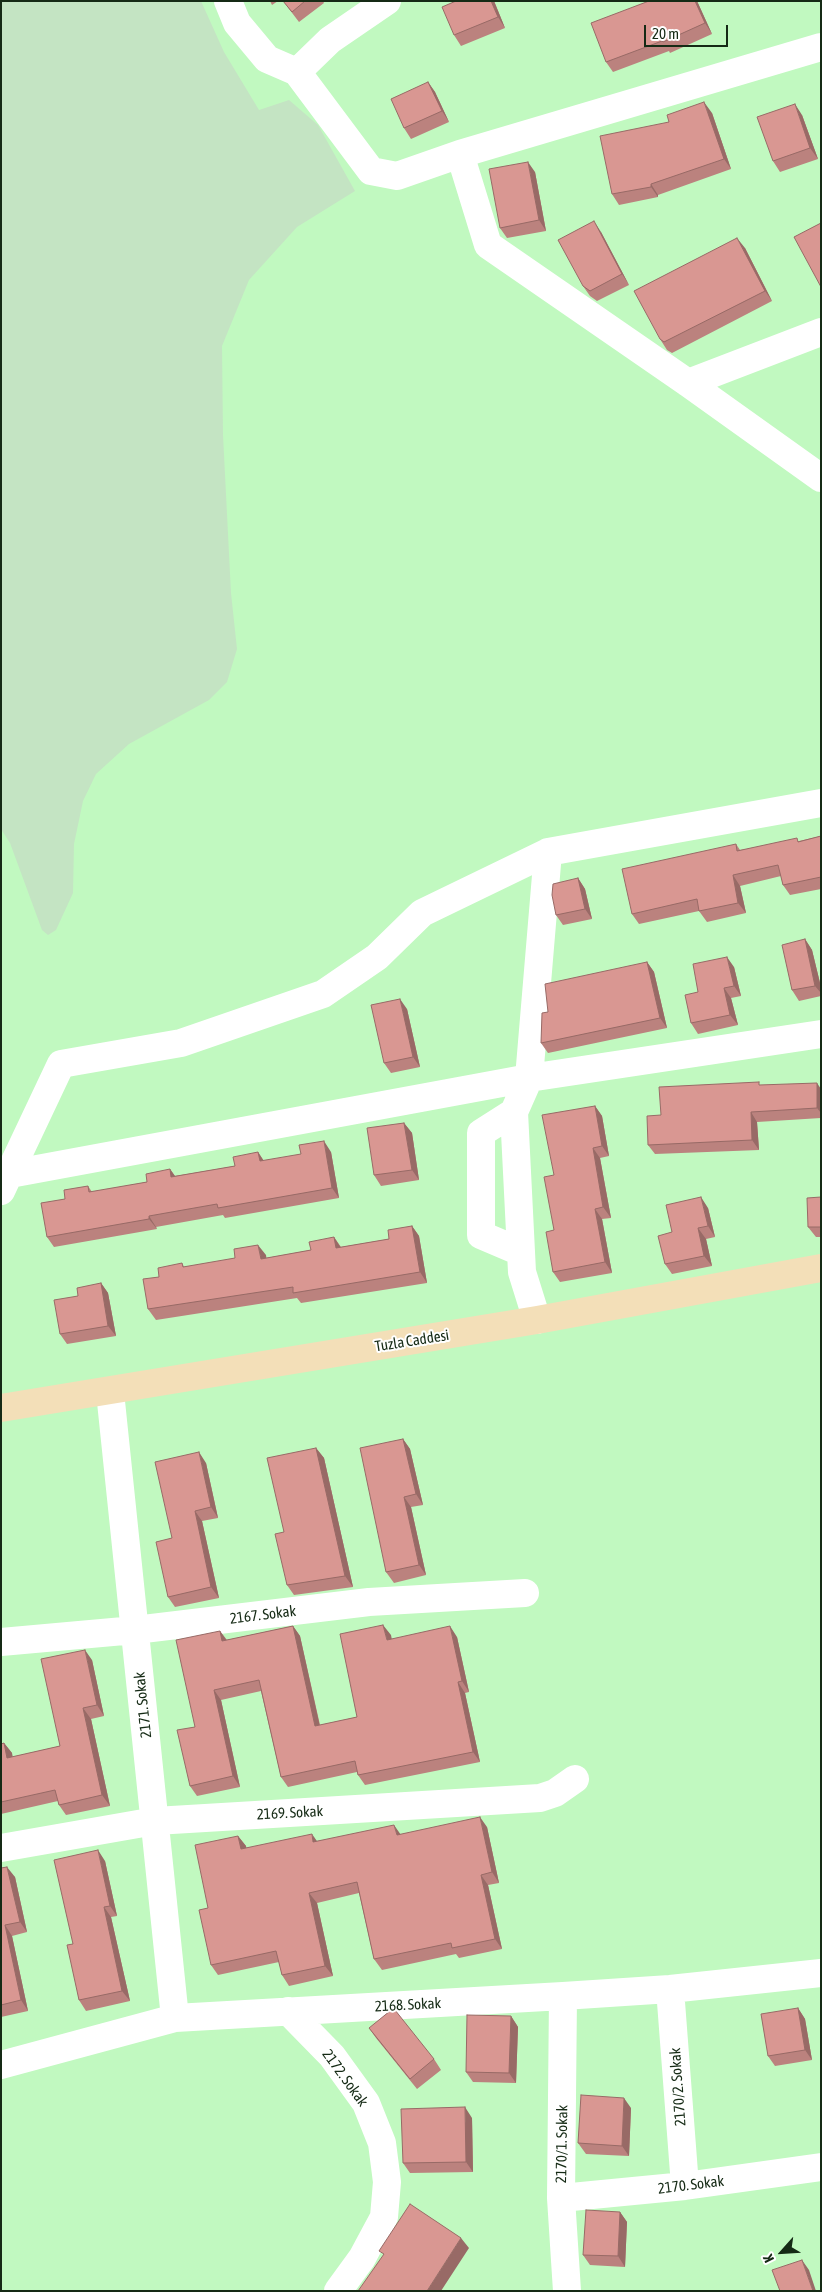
<!DOCTYPE html>
<style>
body{margin:0}
#map{position:relative;width:822px;height:2292px;overflow:hidden;background:#c1f9c0;font-family:"Asap Condensed",sans-serif}
canvas{display:block}
.frame{position:absolute;inset:0;border:2px solid #152a15;pointer-events:none}
.north{position:absolute;left:757px;top:2227px;width:50px;height:50px;-webkit-text-stroke:4px #fff;paint-order:stroke;rotate:244deg;font-size:14px;font-weight:700;line-height:20px;text-align:center;color:#152a15}
.north::after{content:'';display:block;margin:auto;width:18px;height:22px;background:#152a15;clip-path:polygon(50% 0,100% 100%,50% 72%,0 100%)}
.scale{position:absolute;left:644px;top:25px;width:84px;height:22px;box-sizing:border-box;border:2px solid #152a15;border-top:0;padding-left:6px;font-size:15px;line-height:18px;white-space:nowrap;color:#152a15;-webkit-text-stroke:4px #fff;paint-order:stroke}
</style>
<div id="map">
<canvas width="822" height="2292"></canvas>
<div class="frame"></div>
<div class="north">K</div>
<div class="scale">20 m</div>
</div>
<script>
const c = document.querySelector('canvas').getContext('2d');
c.lineJoin = 'round';
function paint(path, color) { c.fillStyle = color; c.fill(path, 'evenodd'); }
const toPath = rows => new Path2D(rows.map(r => 'M' + r).join(''));
function trace(path, color, width, dash) { c.strokeStyle = color; c.lineWidth = width; c.lineCap = dash ? 'butt' : 'round'; c.setLineDash(dash || []); c.stroke(path); }
function label(font, color, halo, rows, align = 'center') {
  c.font = font + ' "Asap Condensed",sans-serif'; c.lineWidth = 4; c.setLineDash([]); c.textBaseline = 'middle'; c.strokeStyle = halo; c.fillStyle = color; for (const [text, x, y, turn = 0] of rows) {
    c.save(); c.translate(x, y); c.rotate((+turn || 0) * Math.PI / 180); c.textAlign = isNaN(turn) ? turn : align; if (halo) c.strokeText(text, 0, 0); c.fillText(text, 0, 0); c.restore();
  }
}
paint(toPath([
 [1,1,201,1,224,52,259,110,289,100,318,125,355,191,297,227,249,280,222,346,223,435,231,593,237,649,227,682,209,700,129,744,96,774,83,801,74,844,73,893,56,930,48,935,42,930,10,843,1,829]
]), '#c4e4c3');
trace(toPath([
 [228,1,237,23,267,59,297,72,330,40,387,1],
 [821,47,460,154,488,245,688,383,821,478],
 [297,72,371,171,397,176,460,154],
 [688,383,821,332],
 [514,1112,481,1133,481,1235,521,1252],
 [10,1174,529,1078,821,1034],
 [1,1191,61,1064,181,1043,323,994,377,957,422,913,548,852,821,803],
 [537,1320,522,1272,514,1112,529,1078,548,852],
 [110,1392,175,2018],
 [1,1642,135,1630,369,1602,525,1593],
 [1,1848,155,1821,540,1798,555,1793,575,1779],
 [670,1989,685,2186],
 [563,1996,561,2198,567,2291],
 [288,2011,332,2056,366,2103,382,2143,387,2182,384,2217,362,2258,338,2291],
 [1,2065,175,2018,563,1996,670,1989,821,1973],
 [561,2198,685,2186,821,2167]
]), '#fff', 28);
trace(toPath([
 [1,1408,537,1320,821,1268]
]), '#f3dfb8', 28);
paint(toPath([
 [270,1,278,1,272,5],
 [283,1,323,1,324,3,299,22],
 [494,1,505,28,461,46,454,35],
 [697,1,712,34,670,53,669,51,613,72,606,62],
 [428,82,435,92,449,122,411,139,404,128],
 [712,113,731,169,658,195,658,197,619,205,612,194,669,122],
 [802,115,818,159,780,172,773,161],
 [535,172,546,231,507,238,500,228],
 [601,232,629,285,597,301,590,296,583,286],
 [745,248,772,301,672,353,667,350,660,339],
 [821,836,821,889,790,895,783,885,781,876,740,886,746,913,707,922,699,911,639,924,632,914,736,844,740,850,799,841],
 [578,878,585,889,592,919,563,925,556,915],
 [805,939,812,950,821,987,821,996,799,1001,792,990],
 [647,962,654,972,667,1028,548,1053,541,1043,548,1012],
 [734,967,741,996,731,998,738,1025,698,1034,691,1023,698,992],
 [407,1009,420,1067,391,1073,384,1063],
 [760,1085,821,1089,821,1118,757,1122,759,1150,655,1154,648,1145,661,1115],
 [595,1106,602,1116,609,1156,600,1158,611,1218,602,1219,612,1273,560,1282,553,1272,554,1230,554,1175],
 [404,1123,412,1133,419,1180,381,1186,374,1175],
 [258,1152,264,1161,331,1152,339,1198,225,1218,223,1215,156,1227,157,1229,54,1247,47,1237,88,1186,92,1192,147,1182,170,1169,175,1176,235,1166],
 [821,1197,821,1237,816,1237,808,1227],
 [708,1208,715,1237,706,1239,712,1266,672,1274,665,1264,672,1232],
 [412,1226,419,1236,427,1283,301,1303,297,1298,156,1320,148,1309,159,1277,182,1263,184,1267,266,1255,266,1258,311,1250,334,1237,341,1247,389,1239],
 [101,1283,108,1293,116,1336,67,1344,60,1334],
 [403,1439,410,1449,423,1505,411,1507,426,1575,394,1583,386,1572],
 [316,1448,324,1458,353,1587,294,1595,287,1585,284,1532],
 [206,1463,218,1518,202,1521,219,1598,175,1607,168,1597],
 [293,1626,300,1636,320,1725,357,1717,391,1635,391,1639,457,1637,469,1692,465,1693,480,1762,365,1785,358,1775,357,1772,288,1787,281,1777,261,1691,221,1700,240,1787,197,1796,190,1786,195,1727,220,1631,227,1640],
 [92,1660,104,1716,91,1719,110,1806,66,1815,59,1805,58,1801,1,1814,1,1738,2,1743,4,1743,12,1753,12,1757,60,1746],
 [487,1827,499,1883,488,1885,502,1949,459,1958,456,1954,382,1970,374,1959,359,1893,317,1903,333,1976,289,1986,282,1975,279,1962,218,1975,211,1965,238,1836,246,1846,246,1848,317,1841],
 [105,1861,117,1916,111,1917,130,2001,86,2011,79,2000,73,1944],
 [1,1868,15,1877,27,1932,12,1936,28,2011,1,2017],
 [798,2008,805,2019,812,2060,775,2066,768,2056],
 [511,2016,518,2027,516,2083,473,2082,466,2072],
 [369,2028,434,2059,441,2070,417,2089,376,2038],
 [631,2108,629,2156,586,2154,578,2143],
 [472,2118,473,2172,410,2173,403,2163],
 [620,2212,627,2222,625,2267,590,2265,583,2255]
]), '#bb827e');
paint(toPath([
 [491,1,494,1,505,28,498,17],
 [695,1,697,1,712,34,705,23],
 [428,82,435,92,449,122,442,111],
 [704,102,712,113,731,169,724,159],
 [795,104,802,115,818,159,810,148],
 [528,162,535,172,546,231,539,220],
 [651,184,658,195,658,197,651,187],
 [594,221,601,232,629,285,622,274],
 [737,238,745,248,772,301,765,291],
 [733,875,740,886,746,913,738,903],
 [578,878,585,889,592,919,585,909],
 [805,939,812,950,821,987,821,993,815,986],
 [727,957,734,967,741,996,734,986],
 [647,962,654,972,667,1028,660,1018],
 [724,988,731,998,738,1025,730,1015],
 [400,999,407,1009,420,1067,413,1057],
 [817,1083,821,1089,821,1113,817,1108],
 [595,1106,602,1116,609,1156,602,1146],
 [751,1112,757,1122,759,1150,752,1140],
 [404,1123,412,1133,419,1180,412,1170],
 [324,1141,331,1152,339,1198,332,1188],
 [593,1148,600,1158,611,1218,603,1207],
 [258,1152,265,1163,260,1161],
 [170,1169,177,1179,171,1177],
 [701,1197,708,1208,715,1237,708,1226],
 [595,1209,602,1219,612,1273,605,1262],
 [149,1216,156,1227,157,1229,149,1219],
 [412,1226,419,1236,427,1283,420,1272],
 [698,1228,706,1239,712,1266,704,1256],
 [334,1237,341,1248,336,1248],
 [258,1245,266,1255,268,1269,261,1259],
 [101,1283,108,1293,116,1336,108,1326],
 [403,1439,410,1449,423,1505,416,1494],
 [316,1448,324,1458,353,1587,345,1576],
 [199,1452,206,1463,218,1518,211,1507],
 [404,1497,411,1507,426,1575,419,1565],
 [195,1511,202,1521,219,1598,211,1587],
 [383,1625,391,1635,394,1650,387,1640],
 [293,1626,300,1636,322,1736,315,1726],
 [450,1626,457,1637,469,1692,462,1681],
 [220,1631,227,1641,222,1641],
 [85,1650,92,1660,104,1716,97,1705],
 [458,1682,465,1693,480,1762,473,1752],
 [214,1690,221,1700,240,1787,233,1776],
 [83,1708,91,1719,110,1806,102,1795],
 [4,1743,12,1753,15,1768,7,1758],
 [480,1817,487,1827,499,1883,492,1872],
 [394,1825,401,1835,397,1835],
 [312,1834,319,1844,313,1842],
 [238,1836,246,1846,249,1860,241,1849],
 [98,1850,105,1861,117,1916,110,1906],
 [7,1867,15,1877,27,1932,20,1922],
 [481,1875,488,1885,502,1949,495,1939],
 [309,1893,317,1903,333,1976,325,1966],
 [104,1907,111,1917,130,2001,122,1991],
 [5,1925,12,1936,28,2011,21,2000],
 [798,2008,805,2019,812,2060,805,2050],
 [511,2016,518,2027,516,2083,509,2073],
 [624,2098,631,2108,629,2156,622,2146],
 [465,2107,472,2118,473,2172,466,2162],
 [620,2212,627,2222,625,2267,618,2256],
 [461,2238,469,2248,441,2291,427,2291],
 [802,2260,809,2270,816,2291,813,2291]
]), '#986a66');
const building = toPath([
 [283,1,305,1,292,12,283,1],
 [456,1,491,1,498,17,454,35,442,7,456,1],
 [649,1,695,1,705,23,663,42,662,41,606,62,591,23,649,1],
 [428,82,442,111,404,128,391,99,428,82],
 [704,102,724,159,651,184,651,187,612,194,600,136,669,122,667,115,704,102],
 [795,104,810,148,773,161,757,117,795,104],
 [528,162,539,220,500,228,489,169,528,162],
 [594,221,622,274,590,291,583,286,558,240,594,221],
 [821,223,821,287,794,237,821,223],
 [737,238,765,291,664,342,660,339,634,291,737,238],
 [821,836,821,877,783,885,778,865,733,875,738,903,699,911,697,899,632,914,622,869,736,844,737,851,797,838,798,842,821,836],
 [578,878,585,909,556,915,552,895,553,884,578,878],
 [805,939,815,986,792,990,782,945,805,939],
 [727,957,734,986,724,988,730,1015,691,1023,685,995,698,992,693,964,727,957],
 [647,962,660,1018,541,1043,542,1013,548,1012,545,984,647,962],
 [400,999,413,1057,384,1063,371,1005,400,999],
 [759,1082,759,1085,817,1083,817,1108,751,1112,752,1140,648,1145,647,1116,661,1115,659,1087,759,1082],
 [595,1106,602,1146,593,1148,603,1207,595,1209,605,1262,553,1272,546,1232,554,1230,544,1177,554,1175,542,1115,595,1106],
 [404,1123,412,1170,374,1175,367,1128,404,1123],
 [324,1141,332,1188,218,1208,217,1204,149,1216,149,1219,47,1237,41,1203,65,1199,64,1190,88,1186,89,1192,147,1182,146,1174,170,1169,171,1177,235,1166,233,1157,258,1152,260,1161,301,1154,299,1145,324,1141],
 [701,1197,708,1226,698,1228,704,1256,665,1264,658,1236,672,1232,666,1205,701,1197],
 [821,1197,821,1227,808,1227,807,1198,821,1197],
 [412,1226,420,1272,293,1293,293,1287,148,1309,143,1279,159,1277,158,1268,182,1263,183,1267,235,1258,234,1249,258,1245,261,1259,311,1250,309,1242,334,1237,336,1248,389,1239,388,1230,412,1226],
 [101,1283,108,1326,60,1334,54,1300,78,1296,77,1288,101,1283],
 [403,1439,416,1494,404,1497,419,1565,386,1572,360,1448,403,1439],
 [316,1448,345,1576,287,1585,275,1534,284,1532,267,1458,316,1448],
 [199,1452,211,1507,195,1511,211,1587,168,1597,156,1542,172,1538,155,1462,199,1452],
 [383,1625,387,1640,450,1626,462,1681,458,1682,473,1752,358,1775,355,1761,281,1777,259,1680,214,1690,233,1776,190,1786,177,1730,195,1727,176,1640,220,1631,222,1641,293,1626,315,1726,357,1717,340,1634,383,1625],
 [85,1650,97,1705,83,1708,102,1795,59,1805,55,1790,1,1802,1,1744,4,1743,7,1758,60,1746,41,1659,85,1650],
 [480,1817,492,1872,481,1875,495,1939,452,1948,451,1943,374,1959,357,1882,309,1893,325,1966,282,1975,276,1951,211,1965,199,1910,208,1908,195,1845,238,1836,241,1849,312,1834,313,1842,394,1825,397,1835,480,1817],
 [98,1850,110,1906,104,1907,122,1991,79,2000,67,1945,73,1944,54,1860,98,1850],
 [7,1867,20,1922,5,1925,21,2000,1,2005,1,1868,7,1867],
 [798,2008,805,2050,768,2056,761,2014,798,2008],
 [395,2010,434,2059,410,2079,369,2028,390,2011,395,2010],
 [467,2015,511,2016,509,2073,466,2072,467,2015],
 [581,2095,624,2098,622,2146,578,2143,581,2095],
 [465,2107,466,2162,403,2163,401,2109,465,2107],
 [410,2204,461,2238,427,2291,358,2291,384,2254,379,2251,410,2204],
 [586,2210,620,2212,618,2256,583,2255,586,2210],
 [802,2260,813,2291,780,2291,772,2270,802,2260]
]);
paint(building, '#d99792');
trace(building, '#986a66', 1);
label('15px', '#152a15', '#fff', [
 ["Tuzla Caddesi",412,1341,-9],
 ["2167. Sokak",263,1615,-7],
 ["2171. Sokak",143,1705,-96],
 ["2169. Sokak",290,1813,-3],
 ["2168. Sokak",408,2005,-3],
 ["2172. Sokak",345,2078,54],
 ["2170/2. Sokak",678,2087,-94],
 ["2170/1. Sokak",562,2144,-89],
 ["2170. Sokak",691,2185,-7]
]);
</script>
